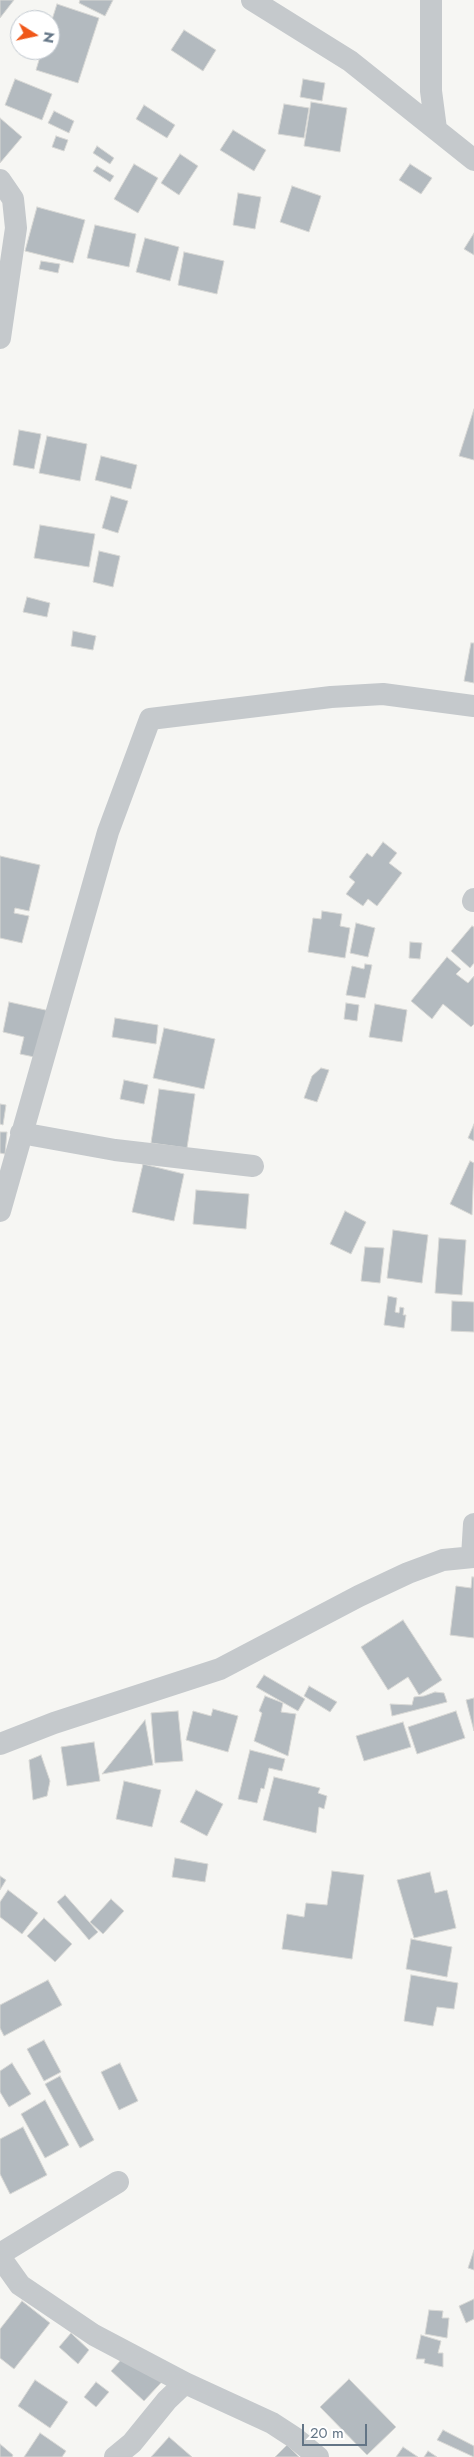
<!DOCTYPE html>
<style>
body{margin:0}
#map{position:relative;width:474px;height:2457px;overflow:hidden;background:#f6f6f3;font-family:Jost,sans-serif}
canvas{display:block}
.north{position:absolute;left:10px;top:10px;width:50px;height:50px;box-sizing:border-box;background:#fff;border:1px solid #c1c8cf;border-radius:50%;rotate:100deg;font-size:14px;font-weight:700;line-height:20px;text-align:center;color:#637586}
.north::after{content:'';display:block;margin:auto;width:18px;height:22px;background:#f05719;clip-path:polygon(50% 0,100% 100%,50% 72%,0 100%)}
.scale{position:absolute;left:302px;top:2424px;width:65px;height:22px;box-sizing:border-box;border:2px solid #637586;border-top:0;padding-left:6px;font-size:15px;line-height:18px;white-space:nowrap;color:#637586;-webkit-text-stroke:4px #fff;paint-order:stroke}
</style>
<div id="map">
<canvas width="474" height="2457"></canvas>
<div class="north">N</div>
<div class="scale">20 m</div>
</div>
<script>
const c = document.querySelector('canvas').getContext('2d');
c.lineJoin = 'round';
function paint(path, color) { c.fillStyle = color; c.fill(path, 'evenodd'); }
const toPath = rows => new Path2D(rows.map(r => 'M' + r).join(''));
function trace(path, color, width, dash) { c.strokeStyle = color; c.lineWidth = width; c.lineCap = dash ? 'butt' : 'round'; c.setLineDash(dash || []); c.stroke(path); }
const building = toPath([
 [0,0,14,0,0,18,0,0],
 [80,0,113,0,105,16,79,3,80,0],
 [57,4,99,18,78,83,36,70,42,50,50,50,50,26,57,4],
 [184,30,216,50,203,71,171,50,184,30],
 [15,79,52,94,42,120,5,105,15,79],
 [303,79,325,83,322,101,300,97,303,79],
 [311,102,347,108,340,152,304,146,311,102],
 [284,104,309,108,304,138,278,134,284,104],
 [144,105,175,125,167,138,136,119,144,105],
 [54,111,74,121,69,133,48,123,54,111],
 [0,118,22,137,0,163,0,118],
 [233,130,266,150,254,171,220,150,233,130],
 [56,136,68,140,64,151,52,147,56,136],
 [97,146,114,158,110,164,93,153,97,146],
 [180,154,198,166,179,195,161,183,180,154],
 [134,164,158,178,138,213,114,199,134,164],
 [410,164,432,178,421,194,399,180,410,164],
 [97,166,114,176,110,182,93,171,97,166],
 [292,186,321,196,309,232,280,222,292,186],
 [238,193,261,197,255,229,233,225,238,193],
 [37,207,85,220,73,263,25,251,37,207],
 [95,225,136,234,129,267,87,258,95,225],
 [474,233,474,255,464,249,474,233],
 [145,238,179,247,170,281,136,272,145,238],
 [184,252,224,261,217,294,178,285,184,252],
 [41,261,60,264,58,273,39,269,41,261],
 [474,409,474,460,459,456,474,409],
 [19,430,41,434,34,469,13,465,19,430],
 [47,436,87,444,80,481,39,473,47,436],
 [101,456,137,465,131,489,95,480,101,456],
 [111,496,128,501,118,533,102,528,111,496],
 [40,525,95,534,89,567,34,558,40,525],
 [99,551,120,556,113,587,93,582,99,551],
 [27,597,50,603,47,617,23,612,27,597],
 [73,631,96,636,93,650,71,646,73,631],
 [471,643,474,643,474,683,464,681,471,643],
 [383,842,397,853,389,863,402,873,377,906,368,899,363,906,346,894,355,882,349,877,367,853,372,857,383,842],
 [0,856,40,865,29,911,15,908,14,913,29,916,22,943,0,938,0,856],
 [322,911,342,914,340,926,350,928,345,958,308,952,313,918,321,919,322,911],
 [356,923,375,928,368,957,350,953,356,923],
 [472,926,474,927,474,963,470,968,451,951,472,926],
 [410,942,422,943,420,959,409,958,410,942],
 [447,957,461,969,456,974,468,983,474,976,474,1024,471,1027,443,1004,432,1019,411,1001,447,957],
 [365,964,372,965,365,998,346,995,352,966,364,969,365,964],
 [9,1002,50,1011,39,1058,20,1054,24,1037,3,1032,9,1002],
 [346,1003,359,1005,357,1021,344,1019,346,1003],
 [375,1004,407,1010,402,1042,369,1037,375,1004],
 [115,1018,158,1025,156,1044,112,1037,115,1018],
 [164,1028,215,1039,204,1089,153,1078,164,1028],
 [321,1068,329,1070,317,1102,304,1098,312,1076,321,1068],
 [124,1080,148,1085,144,1104,120,1099,124,1080],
 [159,1089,195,1094,187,1148,151,1143,159,1089],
 [0,1104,6,1105,3,1125,0,1124,0,1104],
 [474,1124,474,1141,468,1138,474,1124],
 [0,1132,7,1132,5,1154,0,1153,0,1132],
 [470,1161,474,1163,472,1215,450,1204,470,1161],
 [143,1164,184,1174,174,1221,132,1212,143,1164],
 [196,1190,249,1194,246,1229,193,1224,196,1190],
 [345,1211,366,1222,351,1254,330,1244,345,1211],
 [393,1230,428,1235,422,1283,387,1278,393,1230],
 [439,1238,466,1240,462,1295,435,1293,439,1238],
 [365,1247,384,1248,380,1283,361,1281,365,1247],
 [388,1296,397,1298,395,1312,399,1313,400,1307,404,1308,403,1315,406,1315,404,1328,384,1325,388,1296],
 [452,1301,474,1302,474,1332,451,1331,452,1301],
 [472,1577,474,1577,474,1638,450,1635,456,1586,471,1588,472,1577],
 [403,1620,442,1680,419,1695,408,1677,388,1690,361,1647,403,1620],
 [264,1675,305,1699,298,1711,256,1687,264,1675],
 [309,1686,337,1702,330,1712,304,1696,309,1686],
 [435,1692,444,1693,447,1702,392,1716,390,1704,412,1705,414,1697,424,1696,435,1692],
 [265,1696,283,1703,281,1712,296,1714,288,1756,254,1741,262,1713,259,1711,265,1696],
 [474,1698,474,1731,466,1700,474,1698],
 [213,1709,238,1716,228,1752,186,1740,193,1711,211,1716,213,1709],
 [178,1711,183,1761,155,1763,151,1713,178,1711],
 [456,1711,465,1738,417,1754,408,1727,456,1711],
 [145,1720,153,1765,102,1774,145,1720],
 [403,1722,411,1747,364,1761,356,1736,403,1722],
 [94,1742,100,1781,67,1786,61,1747,94,1742],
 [250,1750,285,1759,282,1771,269,1768,264,1789,261,1788,257,1803,238,1799,250,1750],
 [41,1755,50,1781,47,1796,33,1800,29,1760,41,1755],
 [274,1777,320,1788,318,1793,327,1796,324,1809,319,1807,316,1833,263,1820,274,1777],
 [124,1781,161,1790,152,1827,116,1819,124,1781],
 [196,1790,223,1804,207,1836,180,1822,196,1790],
 [175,1858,208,1864,205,1882,172,1877,175,1858],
 [332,1871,364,1875,352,1959,282,1949,287,1914,304,1917,306,1903,327,1905,332,1871],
 [430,1872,435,1893,447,1890,456,1928,414,1938,397,1880,430,1872],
 [0,1876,6,1880,0,1890,0,1876],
 [8,1890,38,1913,22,1934,0,1917,0,1902,8,1890],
 [65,1895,98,1932,89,1940,57,1902,65,1895],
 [111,1899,124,1911,103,1934,90,1922,111,1899],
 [44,1918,72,1944,55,1962,27,1936,44,1918],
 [411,1939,452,1947,447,1977,406,1969,411,1939],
 [411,1975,458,1983,454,2009,437,2007,433,2026,404,2021,411,1975],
 [48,1980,62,2005,4,2036,0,2028,0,2005,48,1980],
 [44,2040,61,2072,44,2081,27,2049,44,2040],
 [12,2063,31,2094,9,2107,0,2092,0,2071,12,2063],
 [120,2063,138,2101,119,2110,101,2072,120,2063],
 [60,2076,94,2140,80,2148,45,2084,60,2076],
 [45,2100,69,2145,45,2158,21,2114,45,2100],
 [23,2127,47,2175,10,2194,0,2174,0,2139,23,2127],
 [474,2250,474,2270,468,2268,474,2250],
 [474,2299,474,2319,466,2323,459,2306,474,2299],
 [22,2301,50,2323,14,2369,0,2358,0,2329,22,2301],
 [429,2310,443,2311,442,2318,449,2318,447,2338,425,2334,429,2310],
 [71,2333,89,2350,78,2364,59,2347,71,2333],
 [421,2335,441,2341,438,2353,443,2353,443,2367,424,2363,425,2359,416,2359,421,2335],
 [131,2349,172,2371,144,2401,111,2371,131,2349],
 [349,2379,396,2427,367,2455,320,2407,349,2379],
 [35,2380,68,2402,50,2428,18,2406,35,2380],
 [96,2382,109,2392,96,2407,84,2397,96,2382],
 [443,2430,474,2446,474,2457,437,2440,443,2430],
 [40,2433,66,2451,62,2457,24,2457,40,2433],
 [169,2437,192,2457,151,2457,169,2437],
 [0,2444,13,2455,12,2457,0,2457,0,2444],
 [287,2445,299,2457,275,2457,287,2445],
 [403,2447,418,2457,396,2457,403,2447],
 [428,2451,437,2457,424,2457,428,2451]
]);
paint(building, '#b3babf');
trace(building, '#d8d8d5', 1);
trace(toPath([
 [252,0,350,61,474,160],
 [431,0,431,91,436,129],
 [0,180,13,199,16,228,0,338],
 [473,901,474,899],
 [21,1133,115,1150,253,1166],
 [0,1211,108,832,150,719,331,697,383,694,474,706],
 [472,1557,474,1524],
 [0,1744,54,1723,220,1669,359,1596,408,1573,443,1560,474,1557],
 [0,2254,118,2182],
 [0,2257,20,2285,94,2335,185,2383,272,2423,295,2438,318,2457],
 [115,2457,132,2443,167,2400,185,2383]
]), '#c5c9cc', 22);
</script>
